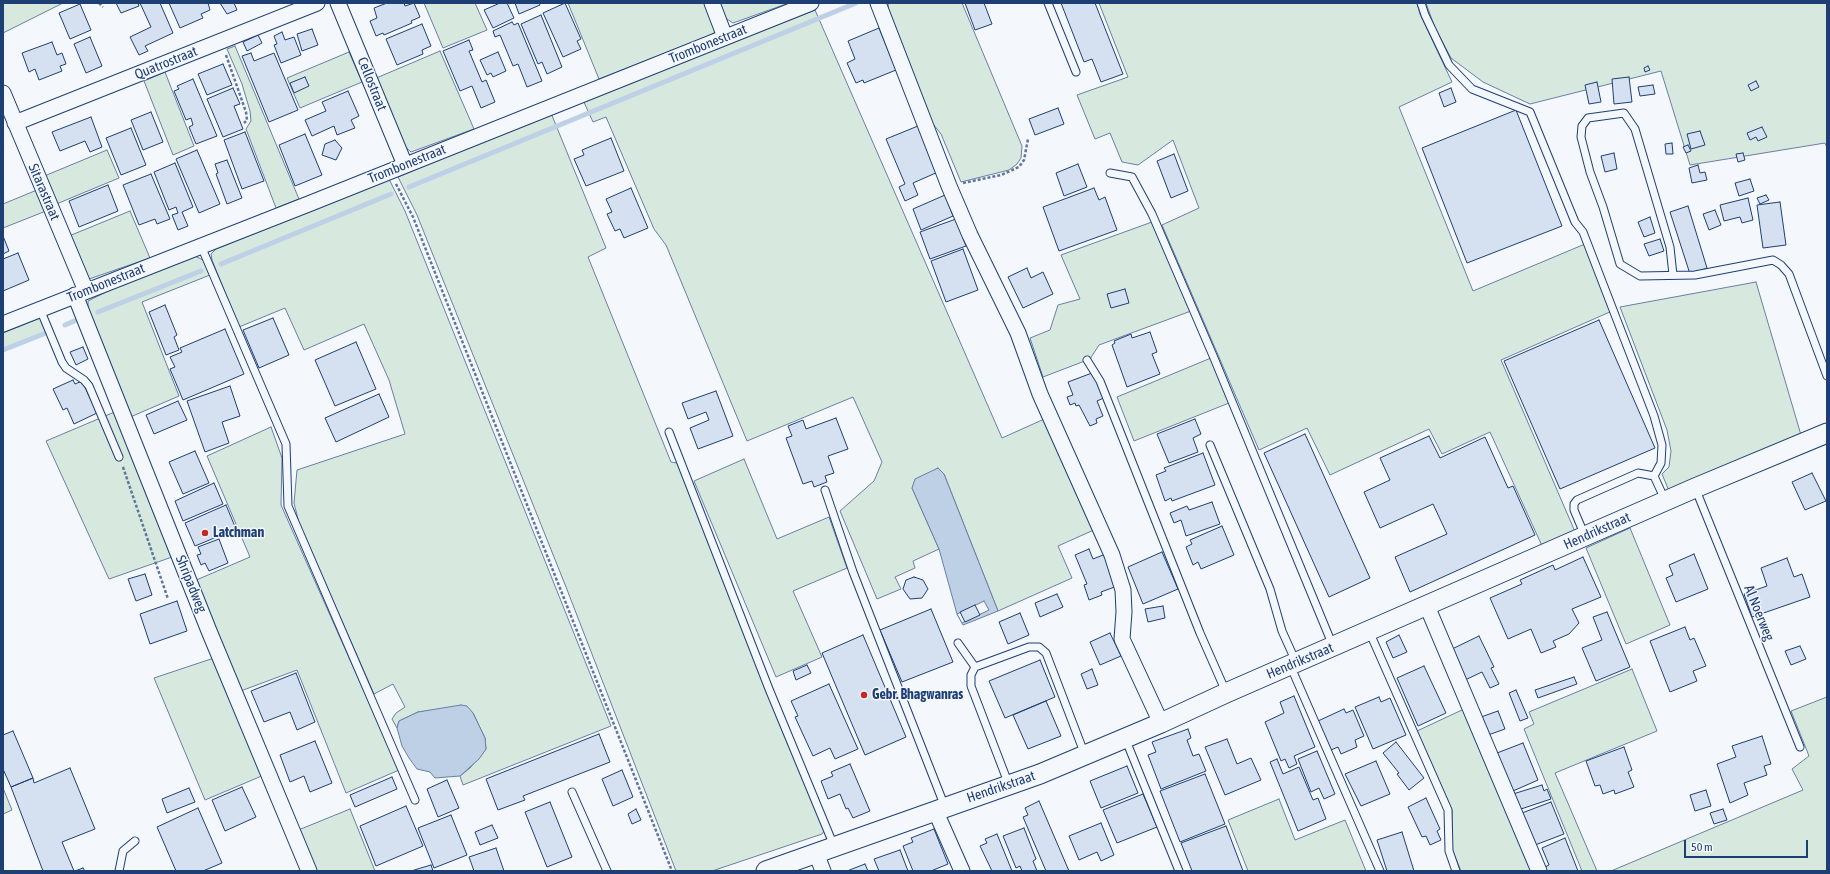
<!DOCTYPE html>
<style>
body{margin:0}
#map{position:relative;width:1830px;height:874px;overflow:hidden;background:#f4f7fb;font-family:"Asap Condensed",sans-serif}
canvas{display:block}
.frame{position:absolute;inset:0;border:4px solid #1d3f73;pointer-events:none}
.scale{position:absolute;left:1684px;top:840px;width:124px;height:18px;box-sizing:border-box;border:2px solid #1d3f73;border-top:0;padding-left:5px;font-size:12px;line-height:14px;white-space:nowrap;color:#1d3f73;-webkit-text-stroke:3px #f4f7fb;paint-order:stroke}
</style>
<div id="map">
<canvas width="1830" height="874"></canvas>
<div class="frame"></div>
<div class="scale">50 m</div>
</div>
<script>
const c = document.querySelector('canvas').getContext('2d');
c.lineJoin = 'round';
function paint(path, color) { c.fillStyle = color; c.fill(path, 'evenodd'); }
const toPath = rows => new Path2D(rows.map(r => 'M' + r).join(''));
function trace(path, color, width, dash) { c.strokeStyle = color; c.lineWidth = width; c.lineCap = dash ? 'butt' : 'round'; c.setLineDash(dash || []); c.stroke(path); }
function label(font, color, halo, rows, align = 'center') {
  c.font = font + ' "Asap Condensed",sans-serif'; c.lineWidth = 3; c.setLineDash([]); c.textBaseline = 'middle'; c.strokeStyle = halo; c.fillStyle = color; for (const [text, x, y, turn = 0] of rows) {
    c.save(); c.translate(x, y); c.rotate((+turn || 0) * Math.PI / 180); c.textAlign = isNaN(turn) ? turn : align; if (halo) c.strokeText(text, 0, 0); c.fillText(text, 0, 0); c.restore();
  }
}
const green = toPath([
 [3,3,63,3,3,33,3,3],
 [424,3,475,3,487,30,443,48,424,3],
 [568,3,707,3,716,27,715,32,709,36,599,79,568,3],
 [718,3,789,3,733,23,724,17,718,3],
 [888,3,962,3,1022,146,1021,158,1017,164,1009,170,961,182,941,134,925,114,889,19,888,3],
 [1099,3,1417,3,1420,14,1452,82,1399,107,1473,291,1585,244,1612,311,1501,360,1576,534,1543,548,1490,432,1442,454,1429,429,1330,475,1307,428,1259,450,1162,225,1199,208,1173,140,1138,165,1122,162,1110,133,1095,139,1077,95,1128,77,1099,3],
 [1426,3,1827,3,1827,148,1825,143,1690,165,1661,71,1530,104,1483,82,1451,58,1435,28,1426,3],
 [815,10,1002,438,1051,416,1105,525,1058,546,1072,578,998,611,944,474,938,468,912,488,939,549,913,561,915,568,895,577,901,589,877,599,840,511,874,481,882,462,853,397,747,441,666,245,654,229,606,117,593,122,583,100,815,10],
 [235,46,299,199,276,208,246,129,251,121,250,111,242,84,227,49,235,46],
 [440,51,474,129,411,152,402,144,374,79,440,51],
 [349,52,362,82,300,108,287,78,349,52],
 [165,72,194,146,173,155,144,81,165,72],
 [551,113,606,248,588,257,671,462,677,463,705,527,827,826,822,834,712,871,676,871,566,587,417,215,398,177,551,113],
 [107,150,119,178,54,205,42,177,107,150],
 [389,179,405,211,611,726,463,785,460,776,470,768,486,749,485,738,473,713,429,711,418,712,399,721,397,728,392,719,396,713,405,707,393,684,374,694,299,523,294,503,297,470,405,434,389,380,364,324,304,350,285,308,239,327,212,260,211,254,216,249,389,179],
 [37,190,46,211,3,228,3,204,37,190],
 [130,211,150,258,89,279,69,236,130,211],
 [1152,222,1191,311,1099,345,1090,359,1043,377,1030,338,1050,330,1058,305,1080,299,1061,255,1152,222],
 [195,256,203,260,210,275,142,302,179,396,128,418,88,310,88,301,112,289,195,256],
 [1756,282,1801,435,1669,491,1662,474,1669,467,1671,451,1667,430,1620,307,1756,282],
 [40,318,46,333,3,350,3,333,40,318],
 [1211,358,1229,403,1134,441,1117,397,1211,358],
 [117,411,175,556,109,579,46,441,117,411],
 [271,427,282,458,281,505,399,770,346,793,297,670,238,692,194,581,250,557,207,456,271,427],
 [744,459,777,539,829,517,847,568,793,591,822,657,776,677,694,481,744,459],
 [1630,528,1670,625,1626,644,1586,548,1630,528],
 [214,658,264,775,205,800,154,678,214,658],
 [1632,669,1657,731,1555,773,1597,871,1582,871,1524,729,1534,724,1529,712,1632,669],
 [1827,697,1827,871,1611,871,1803,790,1792,769,1809,756,1791,711,1827,697],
 [1464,709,1532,871,1461,871,1452,849,1452,810,1417,731,1464,709],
 [3,788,12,810,3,814,3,788],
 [1279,799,1295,840,1345,820,1366,871,1248,871,1228,820,1279,799],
 [350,809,375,871,313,871,296,831,350,809]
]);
paint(green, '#d7e8df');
trace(green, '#687fa3', 1);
const water = toPath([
 [938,468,944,474,998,611,963,625,957,614,939,549,912,488,915,479,938,468],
 [461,705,467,706,473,713,485,738,486,749,479,759,460,776,435,778,430,772,417,769,409,758,402,746,397,728,399,721,418,712,461,705]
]);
paint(water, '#bed0e5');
trace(water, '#687fa3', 1);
const pier = toPath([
 [984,601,989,610,962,623,957,614,984,601]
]);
paint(pier, '#f4f7fb');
trace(pier, '#687fa3', 1);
trace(toPath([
 [409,187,856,3],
 [221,264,391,194],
 [98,312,201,271],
 [65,325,79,319],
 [3,350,46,333]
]), '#bed0e5', 5);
const building = toPath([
 [116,3,138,3,139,6,121,13,116,3],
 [140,3,160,3,173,33,145,46,148,51,139,55,130,37,151,27,140,3],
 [169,3,208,3,210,10,201,14,203,18,180,28,169,3],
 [220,3,234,3,237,10,227,14,220,3],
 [387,3,404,3,405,6,414,3,420,17,411,21,412,23,384,35,383,33,376,36,370,21,377,18,374,8,387,3],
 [500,3,507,3,514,18,493,28,484,10,500,3],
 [515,3,539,3,540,5,519,14,515,3],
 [565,3,581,39,577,41,581,49,563,57,543,13,565,3],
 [965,3,984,3,992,24,975,30,965,3],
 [1061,3,1095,3,1123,74,1101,82,1092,59,1084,62,1061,3],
 [80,4,91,30,70,39,59,13,80,4],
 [541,15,562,67,547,74,542,62,538,64,521,24,541,15],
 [512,22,514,25,518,23,542,81,527,87,518,64,513,66,500,35,495,37,493,31,512,22],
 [422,24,431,46,422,50,423,54,397,65,386,39,422,24],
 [879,28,896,70,864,83,863,80,856,83,847,63,855,59,848,41,879,28],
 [312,29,318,45,302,51,297,34,312,29],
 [282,32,285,40,294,37,301,55,281,63,274,45,277,44,274,36,282,32],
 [258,35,262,43,247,51,243,42,258,35],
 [90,37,102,66,86,73,74,44,90,37],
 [469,40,473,50,469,51,482,82,486,80,495,102,481,108,472,86,460,91,443,51,469,40],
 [52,42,57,55,62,53,66,64,60,66,62,71,39,80,35,69,29,72,22,53,52,42],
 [498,52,506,71,493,77,491,73,487,75,480,60,498,52],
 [251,53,254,61,274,53,298,110,269,122,242,56,251,53],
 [223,64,232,85,207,95,198,74,223,64],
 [1648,66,1650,70,1645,72,1644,68,1648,66],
 [305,77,309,86,294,93,290,83,305,77],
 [1629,77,1632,102,1614,104,1612,79,1629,77],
 [193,79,217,136,196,144,189,127,193,125,191,118,186,120,174,91,179,89,177,86,193,79],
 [1756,81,1759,87,1751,91,1748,85,1756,81],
 [1597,82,1601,102,1589,104,1585,85,1597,82],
 [1653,85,1655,94,1640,96,1638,87,1653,85],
 [233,88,240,104,234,106,243,129,223,137,207,99,233,88],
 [1451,88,1456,102,1444,107,1439,93,1451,88],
 [348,91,359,116,351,120,355,128,337,135,334,126,312,136,305,120,326,111,322,102,348,91],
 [1058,108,1064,124,1035,135,1029,119,1058,108],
 [1516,110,1562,226,1467,263,1422,148,1516,110],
 [151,112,163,142,143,150,131,120,151,112],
 [91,117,102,147,90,152,85,141,60,151,52,132,91,117],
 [918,126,938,172,913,183,918,195,905,201,899,187,905,184,886,139,918,126],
 [1762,127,1767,137,1758,141,1756,137,1750,140,1747,133,1762,127],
 [131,128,146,165,121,175,106,138,131,128],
 [1700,131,1705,145,1691,149,1687,134,1700,131],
 [245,132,264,181,242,189,224,140,245,132],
 [305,134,322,175,295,186,279,145,305,134],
 [611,138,624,171,586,186,574,159,584,155,582,150,611,138],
 [335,140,342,148,336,160,322,155,325,144,335,140],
 [1672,143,1673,154,1666,154,1665,144,1672,143],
 [1688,145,1691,151,1686,153,1683,147,1688,145],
 [197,150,220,204,199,213,176,159,197,150],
 [1614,153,1617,169,1605,172,1601,156,1614,153],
 [1743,153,1745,160,1738,162,1736,154,1743,153],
 [1174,154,1188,191,1171,198,1157,161,1174,154],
 [227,160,242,198,227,204,216,174,218,173,215,164,227,160],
 [175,163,193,207,182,212,188,226,178,230,172,215,178,213,176,207,169,210,154,172,175,163],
 [1078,164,1087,187,1064,196,1056,173,1078,164],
 [1698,165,1700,173,1705,172,1707,180,1692,183,1689,168,1698,165],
 [151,174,170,219,157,224,155,219,139,225,123,185,151,174],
 [1750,179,1754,191,1739,196,1735,183,1750,179],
 [108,185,118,211,79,227,69,201,108,185],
 [631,188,648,228,624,238,620,229,615,231,607,214,612,212,606,199,631,188],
 [1094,188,1099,200,1105,197,1117,230,1059,251,1043,207,1094,188],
 [945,195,953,216,921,230,913,209,945,195],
 [1766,195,1769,200,1760,204,1757,198,1766,195],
 [1748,198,1753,220,1742,223,1740,217,1724,221,1720,205,1748,198],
 [1780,202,1786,245,1763,248,1757,205,1780,202],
 [1688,206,1707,268,1690,274,1670,212,1688,206],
 [1715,210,1721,225,1709,230,1703,214,1715,210],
 [1650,217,1655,233,1644,237,1638,222,1650,217],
 [956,219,966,246,930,259,920,232,956,219],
 [3,236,9,251,3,254,3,236],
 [1660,239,1664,251,1649,256,1644,244,1660,239],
 [963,249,978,290,946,302,931,261,963,249],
 [18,253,29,280,3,291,3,259,18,253],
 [1027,268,1031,278,1043,272,1053,294,1023,308,1008,277,1027,268],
 [1125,289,1129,303,1111,308,1107,294,1125,289],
 [165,305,177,335,174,337,179,350,166,355,149,312,165,305],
 [273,318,289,355,259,368,243,330,273,318],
 [1599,320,1655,448,1560,489,1504,361,1599,320],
 [225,329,244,374,183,400,170,369,175,367,170,357,182,352,180,348,225,329],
 [1150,332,1157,352,1152,354,1160,374,1127,387,1112,345,1115,343,1114,341,1131,334,1132,338,1150,332],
 [356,342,376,389,335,406,315,360,356,342],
 [83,347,88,359,76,365,70,352,83,347],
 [1092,373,1096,381,1099,380,1106,397,1097,401,1103,416,1096,419,1097,423,1090,426,1079,405,1076,406,1075,403,1070,405,1067,397,1073,395,1068,382,1092,373],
 [73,380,75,384,82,381,97,413,74,424,67,408,63,410,53,389,73,380],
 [230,386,240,416,222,422,229,443,205,452,187,401,230,386],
 [716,391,733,436,698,449,690,428,709,420,706,412,688,419,682,403,716,391],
 [379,394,389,417,336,442,325,418,379,394],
 [178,401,187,420,154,434,146,415,178,401],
 [836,418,848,449,828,456,834,473,825,476,827,482,814,487,812,481,803,484,786,438,792,436,788,426,803,420,806,429,836,418],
 [1195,419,1201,434,1193,438,1198,452,1169,463,1157,434,1195,419],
 [1305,434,1370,578,1329,597,1264,453,1305,434],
 [1429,436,1440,458,1485,437,1508,488,1513,486,1535,535,1410,592,1395,557,1447,534,1433,504,1380,528,1364,492,1390,480,1380,458,1429,436],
 [195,451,209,483,183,494,169,462,195,451],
 [1203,453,1215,485,1172,501,1171,498,1165,501,1156,475,1166,471,1164,468,1203,453],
 [1812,473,1826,501,1805,510,1792,482,1812,473],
 [214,483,223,504,183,521,175,501,214,483],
 [1212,502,1220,524,1186,536,1181,520,1174,523,1170,513,1187,506,1189,510,1212,502],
 [226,505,236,529,195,546,185,523,226,505],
 [1222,526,1234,555,1201,569,1198,562,1193,565,1186,547,1192,544,1190,540,1222,526],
 [219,539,228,563,209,571,205,563,201,565,197,555,201,554,198,547,219,539],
 [1089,549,1093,559,1108,553,1120,585,1101,592,1102,595,1089,600,1084,585,1087,584,1075,555,1089,549],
 [1162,552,1178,589,1143,604,1128,567,1162,552],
 [1694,554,1708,589,1676,602,1666,578,1673,575,1669,565,1694,554],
 [1583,557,1601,597,1572,609,1579,623,1569,634,1553,641,1556,647,1541,653,1531,629,1508,639,1490,598,1522,584,1520,580,1553,565,1555,570,1583,557],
 [1787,558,1794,577,1802,574,1810,597,1752,617,1744,594,1767,586,1761,568,1787,558],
 [145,574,152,595,136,601,128,579,145,574],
 [914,577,923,580,928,589,922,598,910,599,903,589,906,580,914,577],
 [1057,594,1063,607,1040,617,1035,603,1057,594],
 [177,601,187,631,150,644,140,614,177,601],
 [975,605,980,615,965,622,960,612,975,605],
 [1163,606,1165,618,1148,622,1145,609,1163,606],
 [931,609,953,662,902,682,880,630,931,609],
 [1607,612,1630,667,1596,681,1582,648,1602,640,1593,617,1607,612],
 [1020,613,1029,635,1008,644,999,622,1020,613],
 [1685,627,1690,640,1694,638,1706,666,1693,671,1697,681,1670,692,1650,641,1685,627],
 [1110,633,1121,656,1100,665,1090,642,1110,633],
 [863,635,906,737,865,755,822,653,863,635],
 [1399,635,1407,652,1393,658,1386,642,1399,635],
 [1479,636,1494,667,1491,668,1499,684,1490,688,1482,672,1465,680,1450,650,1479,636],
 [1800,646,1806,659,1791,665,1785,651,1800,646],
 [1040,660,1055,697,1005,718,989,681,1040,660],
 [807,665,811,673,796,680,793,671,807,665],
 [1424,666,1446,713,1418,726,1397,678,1424,666],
 [1092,669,1098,685,1087,689,1081,674,1092,669],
 [296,673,315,722,297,730,290,712,264,722,251,691,296,673],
 [1574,677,1577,684,1538,698,1535,690,1574,677],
 [829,684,858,749,835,759,830,748,813,756,795,717,798,716,791,701,829,684],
 [1516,690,1528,718,1520,721,1509,693,1516,690],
 [1294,696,1315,747,1294,756,1297,764,1289,768,1285,759,1281,761,1265,722,1284,713,1280,702,1294,696],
 [1379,697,1381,702,1390,698,1406,735,1373,749,1355,707,1379,697],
 [1046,701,1061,736,1028,749,1013,715,1046,701],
 [1344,709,1346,713,1353,710,1364,736,1355,740,1357,747,1341,754,1338,747,1331,750,1318,721,1344,709],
 [1498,711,1505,729,1488,735,1481,717,1498,711],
 [1188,729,1191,738,1187,740,1193,756,1199,754,1206,771,1161,789,1148,755,1156,752,1152,742,1188,729],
 [13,731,33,778,11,787,3,769,3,735,13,731],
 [599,734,610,762,523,796,525,800,498,810,486,779,599,734],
 [1762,736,1771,764,1764,766,1767,775,1744,783,1748,795,1730,803,1717,764,1736,757,1732,746,1762,736],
 [1227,739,1237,764,1251,758,1261,780,1225,795,1205,747,1227,739],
 [315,741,332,783,310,792,304,776,290,782,280,755,315,741],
 [1396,742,1424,778,1409,790,1397,774,1399,773,1383,753,1396,742],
 [1523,743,1538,780,1513,791,1497,753,1523,743],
 [1624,747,1632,770,1628,772,1634,787,1615,794,1614,790,1603,794,1600,785,1595,786,1586,761,1624,747],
 [1317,751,1335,794,1324,799,1319,788,1311,792,1298,759,1317,751],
 [1277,759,1283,774,1299,767,1313,800,1318,798,1326,819,1298,831,1270,762,1277,759],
 [1376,761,1390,794,1361,806,1345,774,1376,761],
 [850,764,870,811,853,818,848,808,846,809,840,794,828,799,821,781,833,776,831,772,850,764],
 [1127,766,1138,793,1101,808,1090,781,1127,766],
 [70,768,95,829,62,842,74,871,43,871,11,787,33,778,34,783,70,768],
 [622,770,633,797,613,806,602,779,622,770],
 [1205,774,1225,824,1180,842,1160,791,1205,774],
 [392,777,397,789,355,807,350,795,392,777],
 [447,780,459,808,438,817,427,789,447,780],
 [1542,785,1544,791,1547,789,1551,799,1518,810,1513,794,1542,785],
 [242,787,256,817,225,831,212,800,242,787],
 [189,788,195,802,167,813,162,799,189,788],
 [1706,790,1711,806,1695,811,1690,795,1706,790],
 [1143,794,1157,827,1117,843,1103,810,1143,794],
 [1426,798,1440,829,1437,831,1441,840,1430,845,1426,836,1422,837,1408,807,1426,798],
 [1039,801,1069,871,1046,871,1023,817,1028,815,1025,808,1039,801],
 [550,802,572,857,547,867,525,812,550,802],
 [1551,802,1564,834,1535,845,1522,813,1551,802],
 [406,806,423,846,376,866,360,826,406,806],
 [198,808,222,863,203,871,176,871,157,827,198,808],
 [636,809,641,820,632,824,628,814,636,809],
 [1723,809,1727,820,1714,824,1710,813,1723,809],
 [451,815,467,855,434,868,418,828,451,815],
 [1101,823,1114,855,1101,861,1097,852,1079,860,1069,836,1101,823],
 [492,825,498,838,480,845,475,832,492,825],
 [1226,826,1243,871,1192,871,1181,843,1226,826],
 [1024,828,1036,859,1033,861,1037,871,1022,871,1020,866,1016,868,1003,836,1024,828],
 [934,829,948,864,931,871,913,871,903,846,913,842,911,838,934,829],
 [1402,832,1414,871,1387,871,1377,840,1402,832],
 [997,834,1012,871,992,871,980,846,987,843,985,839,997,834],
 [1565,838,1578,871,1545,871,1543,868,1549,865,1542,848,1565,838],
 [496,848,504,871,474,871,469,857,496,848],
 [900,850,908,871,879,871,874,859,900,850],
 [865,864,868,871,847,871,865,864],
 [431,865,433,871,411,871,431,865],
 [83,868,85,871,75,871,83,868]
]);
paint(building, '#d5e0f0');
trace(building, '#1d3f73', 1);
const service = toPath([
 [1048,3,1076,72],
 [1421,3,1425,15,1449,65,1472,89,1530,112,1575,222,1583,232,1654,416,1662,445,1661,463,1654,476,1665,500],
 [1110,173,1132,177,1152,214,1214,358,1333,646],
 [201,246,286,444,288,506,415,800],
 [1673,275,1670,247,1635,129,1624,113,1588,118,1582,126,1581,137,1590,172,1603,207,1620,264,1640,276,1695,275,1773,260,1781,265,1789,274,1827,376],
 [40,309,62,362,66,368,84,380,89,386,119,457],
 [1087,360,1100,381,1200,633,1226,692],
 [669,432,769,689,834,846],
 [1210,445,1270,589,1282,631,1296,662],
 [825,490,853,572,945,807],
 [1696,490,1800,747],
 [1585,536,1574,510,1574,504,1577,500,1638,473,1654,476],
 [1369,631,1448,810,1449,851,1456,871],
 [958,643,975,667],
 [1290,665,1380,871],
 [1125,738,1179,871],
 [1009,785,971,686,971,675,975,667,1029,647,1039,647,1046,653,1085,755],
 [572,792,607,871],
 [119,871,123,851,135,841]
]);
const minor = toPath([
 [338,3,405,165],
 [712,3,725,37],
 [878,3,949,186,970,235,1018,333,1040,394,1112,555,1123,590,1124,612,1122,639,1161,723],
 [3,93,86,291],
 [15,123,317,3],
 [75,295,209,631,309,871],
 [3,324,311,203,811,3],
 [1427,606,1539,871],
 [935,810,962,871],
 [816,853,823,871]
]);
const tertiary = toPath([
 [766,871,1040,774,1161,723,1226,693,1695,488,1827,433]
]);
trace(service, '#1d3f73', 9);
trace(minor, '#1d3f73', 17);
trace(tertiary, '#1d3f73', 21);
trace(toPath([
 [99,3,103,7],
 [226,55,246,112,247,120,244,123],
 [963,183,1001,175,1019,167,1024,160,1028,139],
 [396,184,413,217,672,871],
 [123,467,168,599]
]), '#5e769c', 2.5, [3, 2]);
trace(service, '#f4f7fb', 7);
trace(minor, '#f4f7fb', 15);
trace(tertiary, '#f4f7fb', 19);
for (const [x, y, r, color] of [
 [205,533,4,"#c62828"],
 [864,695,4,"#c62828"]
]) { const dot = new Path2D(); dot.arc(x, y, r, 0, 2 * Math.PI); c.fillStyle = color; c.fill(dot); trace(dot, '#f4f7fb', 1.5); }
label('14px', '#1d3f73', '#f4f7fb', [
 ["Trombonestraat",708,44,-22],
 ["Quatrostraat",166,63,-22],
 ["Cellostraat",372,84,68],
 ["Trombonestraat",407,164,-22],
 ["Sitarastraat",44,192,67],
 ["Trombonestraat",106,283,-22],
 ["Hendrikstraat",1597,531,-24],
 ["Shripadweg",191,584,68],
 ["Al Noerweg",1759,613,68],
 ["Hendrikstraat",1300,661,-23],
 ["Hendrikstraat",1001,787,-19]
]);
label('bold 14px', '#1d3f73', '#f4f7fb', [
 ["Latchman",213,533],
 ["Gebr. Bhagwanras",872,695]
], 'left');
</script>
